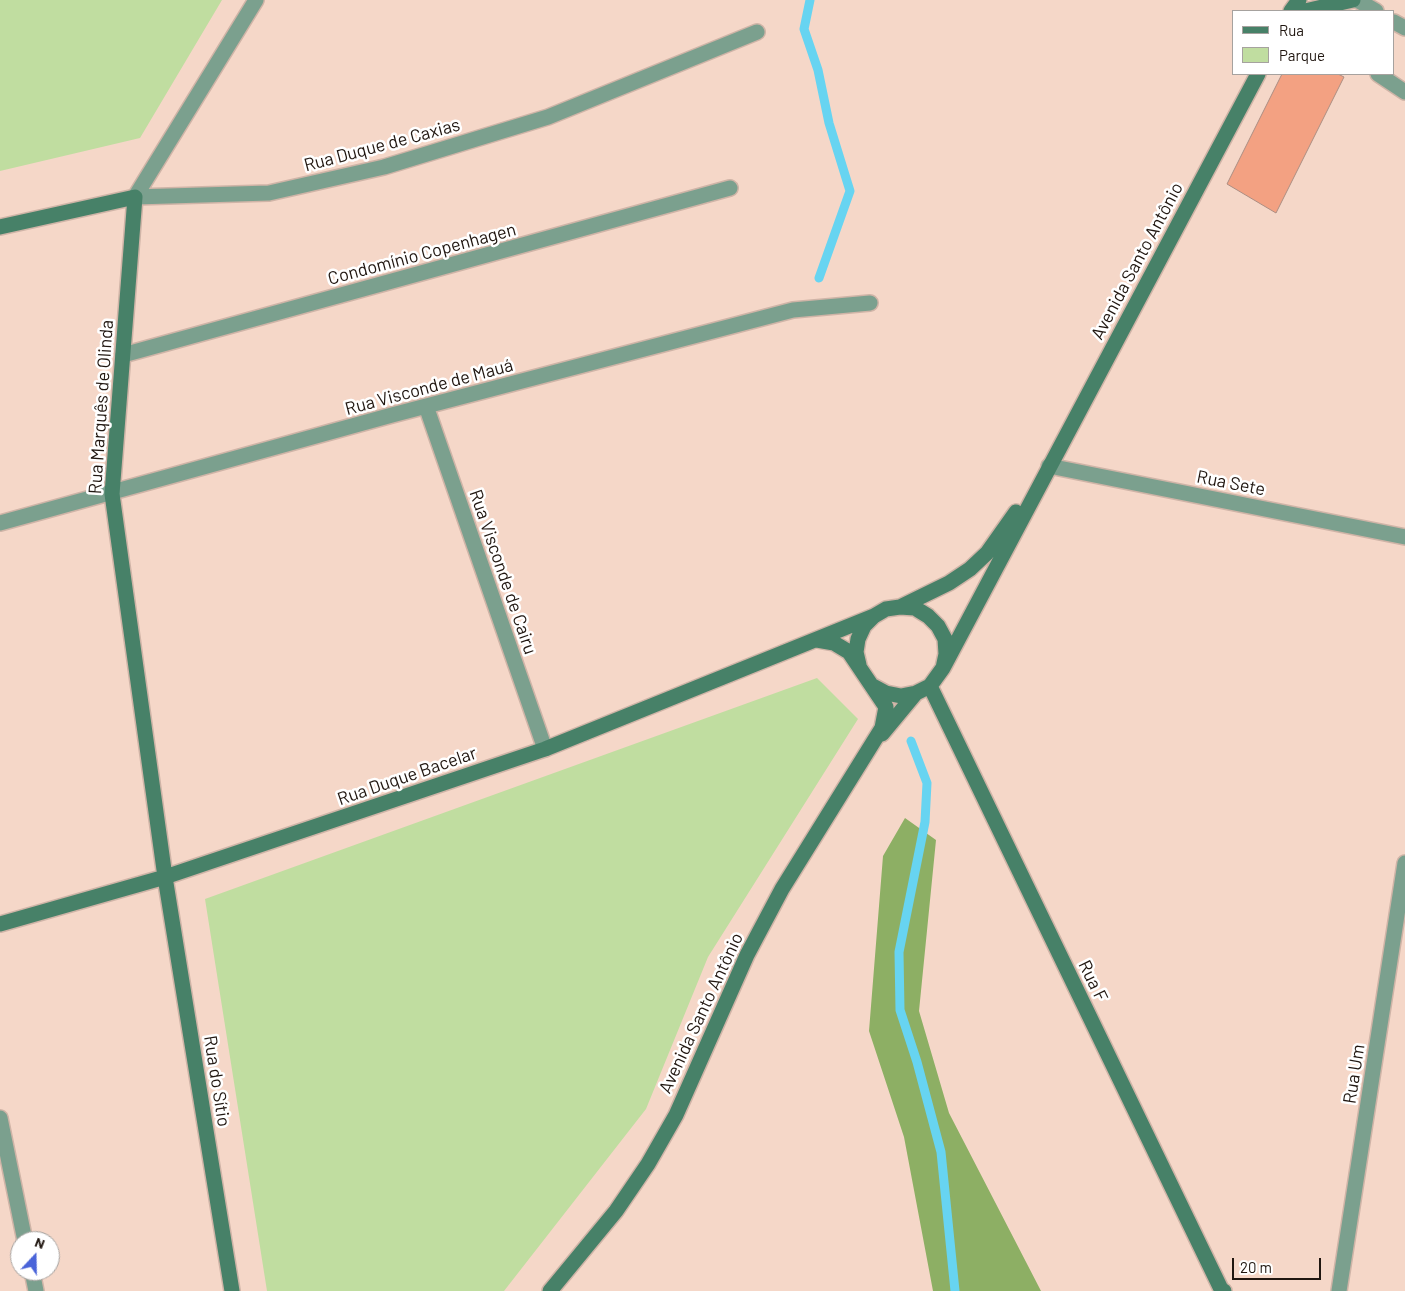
<!DOCTYPE html>
<meta charset="utf-8">
<style>
body{margin:0}
#map{position:relative;width:1405px;height:1291px;overflow:hidden;background:#f5d7c8;font-family:Barlow,sans-serif}
canvas{display:block}
.legend{position:absolute;left:1232px;top:10px;width:162px;height:65px;box-sizing:border-box;background:#fff;border:1px solid #a6a29f;margin:0;padding:6px 9px;list-style:none;font-size:15px;color:#201610}
.legend li{display:flex;align-items:center;gap:10px;height:25px}
.legend b{width:25px;border:1px solid #a6a29f}
.north{position:absolute;left:10px;top:1231px;width:50px;height:50px;box-sizing:border-box;background:#fff;border:1px solid #a6a29f;border-radius:50%;rotate:21deg;font-size:14px;font-weight:700;line-height:20px;text-align:center;color:#201610}
.north::after{content:'';display:block;margin:auto;width:18px;height:22px;background:#4a64d9;clip-path:polygon(50% 0,100% 100%,50% 72%,0 100%)}
.scale{position:absolute;left:1232px;top:1258px;width:89px;height:22px;box-sizing:border-box;border:2px solid #201610;border-top:0;padding-left:6px;font-size:15px;line-height:18px;white-space:nowrap;color:#201610;-webkit-text-stroke:4px #fff;paint-order:stroke}
</style>
<div id="map">
<canvas width="1405" height="1291"></canvas>
<ul class="legend">
<li><b style="height:6px;background:#478168"></b>Rua</li>
<li><b style="height:14px;background:#c0dda0"></b>Parque</li>
</ul>
<div class="north">N</div>
<div class="scale">20 m</div>
</div>
<script>
const c = document.querySelector('canvas').getContext('2d');
c.lineJoin = 'round';
function paint(path, color) { c.fillStyle = color; c.fill(path, 'evenodd'); }
const toPath = rows => new Path2D(rows.map(r => 'M' + r).join(''));
function trace(path, color, width, dash) { c.strokeStyle = color; c.lineWidth = width; c.lineCap = dash ? 'butt' : 'round'; c.setLineDash(dash || []); c.stroke(path); }
function label(font, color, halo, rows, align = 'center') {
  c.font = font + ' Barlow,sans-serif'; c.lineWidth = 5; c.setLineDash([]); c.textBaseline = 'middle'; c.strokeStyle = halo; c.fillStyle = color; for (const [text, x, y, turn = 0] of rows) {
    c.save(); c.translate(x, y); c.rotate((+turn || 0) * Math.PI / 180); c.textAlign = isNaN(turn) ? turn : align; if (halo) c.strokeText(text, 0, 0); c.fillText(text, 0, 0); c.restore();
  }
}
paint(toPath([
 [0,0,222,0,140,138,0,171],
 [817,678,858,719,708,957,646,1109,504,1291,267,1291,205,899]
]), '#c0dda0');
paint(toPath([
 [905,818,936,840,919,1011,949,1113,1041,1291,933,1291,904,1137,869,1031,883,856]
]), '#8daf64');
trace(toPath([
 [810,0,804,29,818,70,829,123,850,191,819,278],
 [911,741,927,783,925,822,899,952,900,1010,917,1062,941,1152,955,1291]
]), '#67d4f1', 9);
const building = toPath([
 [1282,74,1338,74,1344,77,1276,213,1227,184,1282,74]
]);
paint(building, '#f3a182');
trace(building, '#ab8d82', 1);
const street = toPath([
 [1357,0,1376,11],
 [1394,22,1405,28],
 [1378,74,1405,92],
 [135,197,269,193,384,167,548,117,757,32],
 [135,197,256,0],
 [123,355,730,188],
 [426,406,545,749],
 [1049,466,1405,537],
 [0,523,392,415,793,310,870,303],
 [0,1118,25,1241],
 [32,1271,36,1291],
 [1339,1291,1405,863]
]);
const secondary = toPath([
 [1291,11,1299,0],
 [1305,11,1353,0],
 [0,227,135,197,112,494,165,877,232,1291],
 [900,607,949,583,970,569,987,553,1016,512],
 [859,665,856,652,858,639,864,626,874,616,886,609,900,607,915,608,928,616,938,626,945,639,946,654,943,668,930,686,916,693,901,696,886,693,873,686],
 [943,668,1258,74],
 [930,686,1222,1291,1224,1291],
 [882,734,916,693],
 [0,924,165,877,545,749,874,616],
 [550,1291,616,1211,648,1164,676,1115,747,955,782,889,882,728,886,707,849,652,834,643,817,640]
]);
trace(street, '#cfb4a7', 18);
trace(secondary, '#cfb4a7', 18);
trace(street, '#7ba08e', 15);
trace(secondary, '#478168', 15);
label('18px', '#201610', '#fff', [
 ["Rua Duque de Caxias",382,145,-15],
 ["Condomínio Copenhagen",422,254,-15],
 ["Avenida Santo Antônio",1137,261,-62],
 ["Rua Visconde de Mauá",429,387,-15],
 ["Rua Marquês de Olinda",101,407,-86],
 ["Rua Sete",1231,483,11],
 ["Rua Visconde de Cairu",503,572,71],
 ["Rua Duque Bacelar",407,776,-19],
 ["Rua F",1093,981,64],
 ["Avenida Santo Antônio",701,1013,-65],
 ["Rua Um",1354,1074,-81],
 ["Rua do Sítio",217,1081,81]
]);
</script>
